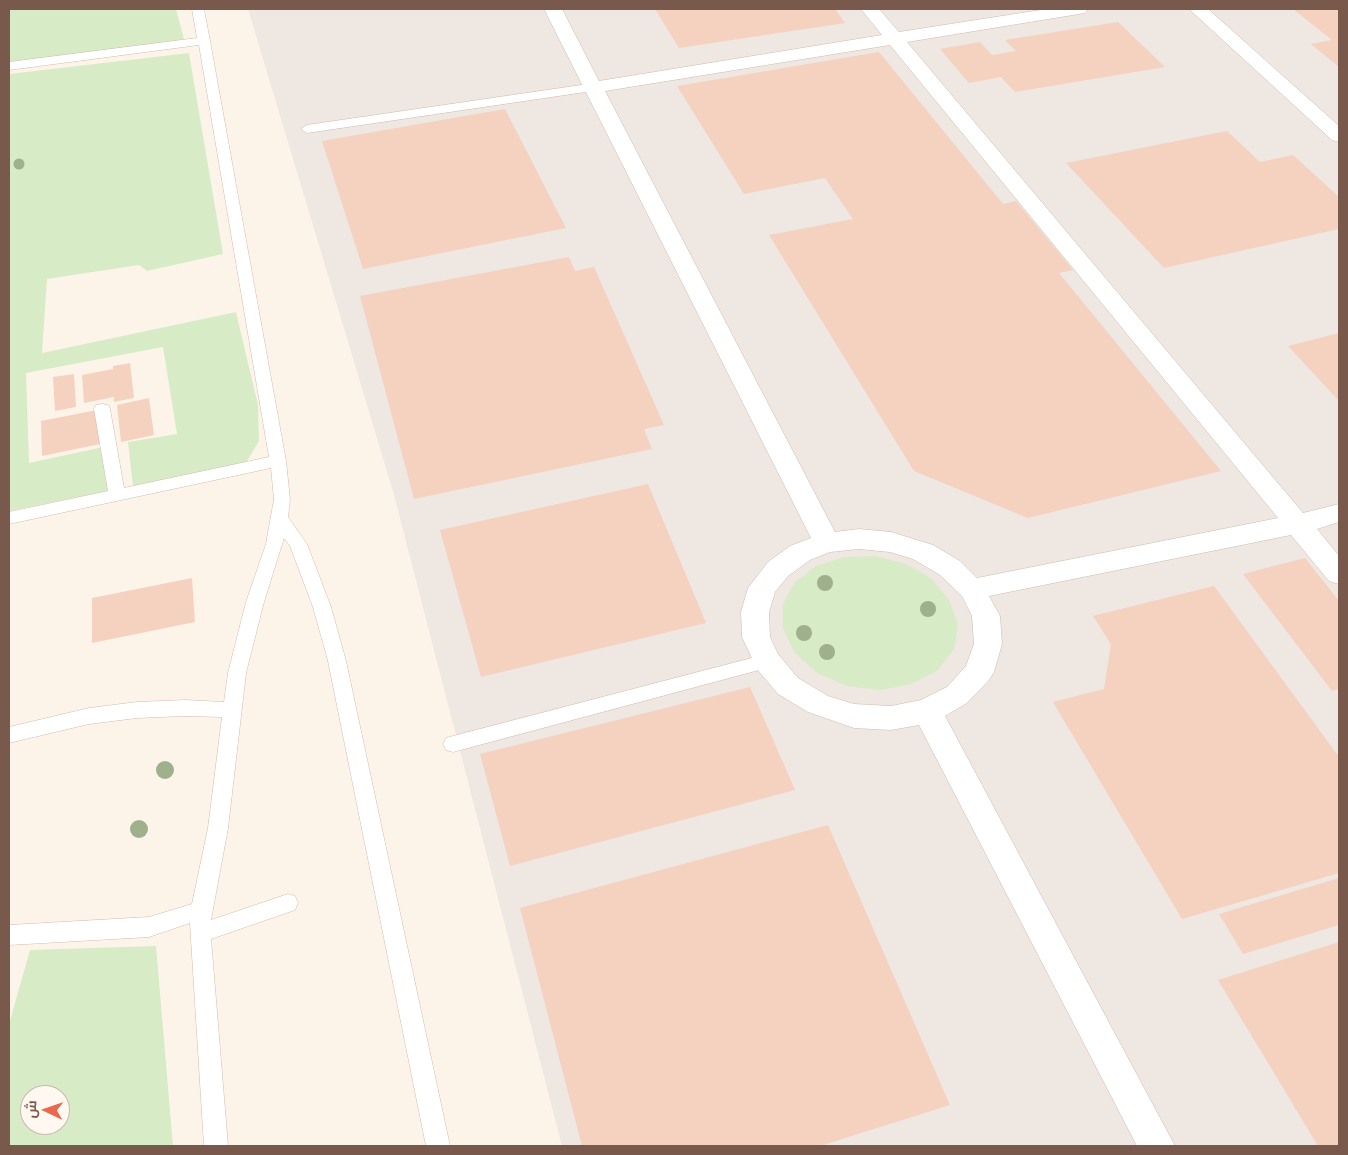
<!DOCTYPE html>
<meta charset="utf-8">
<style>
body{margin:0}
#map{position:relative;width:1348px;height:1155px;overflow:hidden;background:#fdf4e9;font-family:Roboto,Cairo,sans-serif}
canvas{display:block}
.frame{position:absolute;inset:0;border:10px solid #79594b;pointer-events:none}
.north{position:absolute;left:20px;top:1085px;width:50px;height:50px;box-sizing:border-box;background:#fff8f0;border:1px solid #c9b8ae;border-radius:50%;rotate:273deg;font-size:14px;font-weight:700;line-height:20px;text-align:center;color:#79594b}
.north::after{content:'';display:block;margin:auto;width:18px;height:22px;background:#ea684b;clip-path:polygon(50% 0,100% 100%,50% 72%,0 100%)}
</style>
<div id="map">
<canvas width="1348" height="1155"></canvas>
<div class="frame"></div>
<div class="north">ش</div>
</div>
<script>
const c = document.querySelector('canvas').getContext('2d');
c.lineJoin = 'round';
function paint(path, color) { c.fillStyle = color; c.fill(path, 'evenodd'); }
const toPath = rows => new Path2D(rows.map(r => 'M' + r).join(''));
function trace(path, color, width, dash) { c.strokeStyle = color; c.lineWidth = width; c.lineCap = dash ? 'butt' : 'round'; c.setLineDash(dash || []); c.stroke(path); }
paint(toPath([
 [248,9,1339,9,1339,1146,562,1146,394,495]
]), '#eee7e2');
paint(toPath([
 [9,9,176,9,184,39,164,44,9,63],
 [189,53,223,254,147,271,139,265,47,279,42,353,236,312,258,405,259,441,246,463,133,486,128,442,177,434,163,347,26,373,29,463,103,447,108,491,9,511,9,74],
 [875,556,906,564,932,579,949,600,958,624,954,649,938,670,912,684,880,690,847,686,817,673,794,652,783,628,783,604,795,582,816,566,844,557],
 [156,946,173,1146,9,1146,9,1024,30,950],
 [30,1095,60,1095,60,1125,30,1125]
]), '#d7ecc6');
paint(toPath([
 [655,9,835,9,845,23,679,48],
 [1293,9,1339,9,1339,67,1311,44,1332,40],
 [1118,22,1165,67,1015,92,1001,77,969,83,940,49,980,42,992,55,1016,51,1005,40],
 [879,52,1003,204,1016,201,1073,270,1059,273,1221,471,1028,518,914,471,769,235,853,219,825,178,744,194,677,86],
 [505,109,566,228,363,269,322,141],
 [1227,131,1260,162,1293,155,1339,197,1339,229,1164,268,1066,163],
 [569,257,575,271,594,267,664,425,644,429,652,449,414,499,360,296],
 [1339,333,1339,401,1288,346],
 [130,363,134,398,114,402,114,397,84,403,82,375,113,369,113,366],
 [74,374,76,407,55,411,53,377],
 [149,398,154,435,121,442,117,405],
 [97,410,100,444,42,456,41,421],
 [648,484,706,623,481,677,440,530],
 [1305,558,1339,601,1339,689,1332,691,1243,574],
 [192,578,195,622,92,643,92,598],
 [1214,586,1339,757,1339,873,1182,919,1053,702,1104,689,1111,644,1093,616],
 [750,687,795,790,510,866,480,754],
 [828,825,950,1105,820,1146,582,1146,520,908],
 [1339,878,1339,925,1243,954,1219,914],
 [1339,942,1339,1146,1318,1146,1218,980]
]), '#f4d2bf');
const service = toPath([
 [192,9,204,9,210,41,286,461,290,499,288,517,307,544,331,607,346,661,450,1146,426,1146,328,661,313,607,290,546,284,538,264,602,246,673,228,828,211,920,288,894,295,896,298,903,295,910,211,939,228,1146,204,1146,190,923,149,937,9,945,9,925,149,917,192,904,208,828,222,717,185,716,137,718,89,724,9,743,9,727,89,708,137,702,185,700,224,702,228,673,246,602,266,544,274,499,271,468,9,524,9,512,108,491,94,409,96,405,102,404,108,405,110,409,124,488,269,457,199,45,9,70,9,62,197,38,192,9],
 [595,83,599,84,601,87,599,90,307,133,301,129,307,125,595,83],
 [767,654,774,656,776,661,774,666,453,752,446,750,443,744,446,738,453,736,767,654]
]);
const minor = toPath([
 [544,9,562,9,599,81,882,35,861,9,879,9,899,32,1047,9,1088,9,1085,13,1079,14,907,42,1303,513,1339,504,1339,522,1317,529,1339,556,1339,584,1329,581,1291,535,989,596,1000,616,1002,644,994,672,989,680,967,703,945,716,1175,1146,1137,1146,919,725,891,730,854,728,808,712,778,694,757,669,742,637,741,612,748,588,768,562,790,546,811,538,544,9],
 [890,45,1278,518,977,578,960,561,933,545,891,532,859,529,835,532,605,91,890,45],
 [859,549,890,552,913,559,940,575,962,596,972,616,974,644,966,666,947,687,921,700,891,706,854,704,828,696,798,678,778,654,770,637,769,612,775,592,788,576,810,560,830,552,859,549],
 [1189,9,1208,9,1339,126,1339,142,1332,140,1189,9]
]);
trace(service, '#d0bbad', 1);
trace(minor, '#d0bbad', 1);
paint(service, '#fff');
paint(minor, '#fff');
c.fillStyle = '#9fb08c';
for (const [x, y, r] of [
 [19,164,5.5],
 [825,583,8],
 [928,609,8],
 [804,633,8],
 [827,652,8],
 [165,770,9],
 [139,829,9]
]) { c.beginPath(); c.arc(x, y, r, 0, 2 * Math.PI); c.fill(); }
</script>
